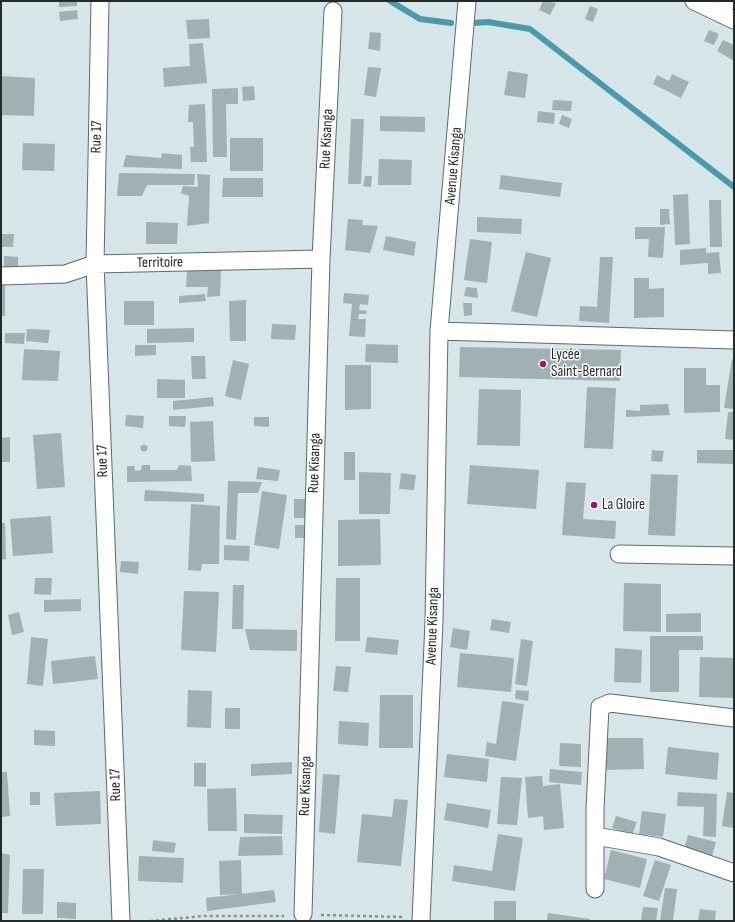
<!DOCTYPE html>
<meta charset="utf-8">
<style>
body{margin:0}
#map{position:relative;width:735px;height:922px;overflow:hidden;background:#d6e5e8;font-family:"Sofia Sans Condensed",sans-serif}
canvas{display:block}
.frame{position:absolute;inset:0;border:2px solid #24292a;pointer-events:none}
</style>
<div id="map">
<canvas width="735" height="922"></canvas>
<div class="frame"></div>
</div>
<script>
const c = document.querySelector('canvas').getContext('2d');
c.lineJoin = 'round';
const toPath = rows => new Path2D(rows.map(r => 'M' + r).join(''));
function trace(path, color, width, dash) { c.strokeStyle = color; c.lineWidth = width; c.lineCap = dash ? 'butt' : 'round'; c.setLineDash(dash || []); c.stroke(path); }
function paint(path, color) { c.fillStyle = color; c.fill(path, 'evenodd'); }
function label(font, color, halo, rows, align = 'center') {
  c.font = font + ' "Sofia Sans Condensed",sans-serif'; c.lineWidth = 3; c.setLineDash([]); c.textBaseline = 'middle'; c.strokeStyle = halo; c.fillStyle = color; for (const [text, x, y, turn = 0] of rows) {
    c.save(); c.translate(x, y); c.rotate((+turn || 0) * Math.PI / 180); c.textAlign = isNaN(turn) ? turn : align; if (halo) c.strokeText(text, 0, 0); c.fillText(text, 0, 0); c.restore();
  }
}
trace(toPath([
 [390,1,420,19,451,23],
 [473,23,488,22,530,29,734,187]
]), '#499aaa', 6);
paint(toPath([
 [59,1,77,1,77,6,59,7],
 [543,1,556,3,550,15,539,10],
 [590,6,598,9,593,22,585,19],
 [77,10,78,19,60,21,59,12],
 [209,19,210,38,188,39,186,20],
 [709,30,719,34,714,45,704,41],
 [370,32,381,33,380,51,368,49],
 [723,40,734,45,734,61,717,51],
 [203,43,207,83,164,87,163,68,190,66,189,44],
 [368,67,381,68,376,97,364,95],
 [508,71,528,74,525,98,504,95],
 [672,74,689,82,681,98,653,84,657,75,669,81],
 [1,76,35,78,34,116,1,115],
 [254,86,255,100,243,101,242,87],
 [238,88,238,104,226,104,227,157,213,157,212,89],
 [553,100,572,101,571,111,552,110],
 [205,104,207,162,191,162,190,147,194,147,193,122,188,122,189,105],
 [538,111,555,113,554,124,537,122],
 [562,115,572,119,569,128,559,124],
 [380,116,425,117,425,132,380,131],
 [351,119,364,119,361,184,348,184],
 [230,138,263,138,263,171,230,171],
 [23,143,55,144,54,171,22,170],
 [162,153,182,155,182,169,123,167,126,155,161,158],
 [379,159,412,160,411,185,378,185],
 [119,173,195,174,194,185,147,185,142,196,117,196],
 [197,174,210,175,209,223,187,226,189,196,181,193,183,186,198,187],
 [501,175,562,183,560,197,499,189],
 [365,176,372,176,371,187,363,186],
 [223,178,263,178,263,197,222,197],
 [688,194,690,244,675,245,673,195],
 [709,200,721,200,722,247,710,247],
 [660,209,669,209,670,224,660,225],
 [477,217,522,219,521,234,477,232],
 [348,219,363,220,362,225,378,226,370,253,345,250],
 [146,222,178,223,177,244,146,244],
 [635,227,665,227,663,258,648,257,649,239,635,239],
 [1,234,14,234,13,247,1,247],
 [386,236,416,242,414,256,383,250],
 [470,239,492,242,487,283,464,280],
 [706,248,706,253,719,252,721,273,708,274,708,263,680,265,680,250],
 [526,252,551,258,537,317,511,311],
 [4,256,18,257,18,269,4,268],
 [600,257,613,257,609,323,579,321,580,306,597,307],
 [221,270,220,296,207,297,208,287,186,287,187,271],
 [634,278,649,278,649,289,664,288,664,317,634,318],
 [1,285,5,285,5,316,1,316],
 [466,287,477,288,478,298,464,296],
 [344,293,369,295,368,305,360,304,359,310,367,311,366,314,359,314,358,319,366,319,365,337,349,336,352,304,343,303],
 [205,294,206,301,179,303,179,296],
 [246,300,246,341,230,341,229,301],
 [124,301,154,301,154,325,124,325],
 [463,303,472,303,472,315,464,316],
 [272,324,296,325,295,340,271,339],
 [194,328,194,342,147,343,147,329],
 [27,329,50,330,48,343,26,341],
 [5,333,25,333,24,344,5,343],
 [366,344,398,345,398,363,365,362],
 [135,345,156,345,156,355,135,356],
 [460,347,621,350,620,381,459,377],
 [24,349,60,351,58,381,22,380],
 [191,356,205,356,206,379,192,379],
 [732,359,734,360,733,409,724,408],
 [233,360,249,364,241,400,225,396],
 [345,365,371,365,371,409,345,410],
 [684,368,706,368,706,385,720,385,720,412,684,413],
 [157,379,185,380,185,398,157,398],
 [587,387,616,388,613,449,584,448],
 [479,389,521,390,520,446,477,445],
 [213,397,214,406,173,410,173,401],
 [668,404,670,415,626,417,626,410,640,411,640,405],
 [728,412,734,412,734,440,725,439],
 [126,415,144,416,143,428,125,426],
 [169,416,186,416,185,427,169,426],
 [254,417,269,417,269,427,254,426],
 [213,421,215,461,191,462,190,422],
 [61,433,65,487,37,489,33,435],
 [10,437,10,462,1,462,1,438],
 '140.5 448a3.5 3.5 0 1 1 7 0a3.5 3.5 0 1 1-7 0Z',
 [652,450,664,451,662,462,651,461],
 [697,450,734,450,734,464,697,463],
 [344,452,355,452,355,480,344,480],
 [142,465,150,465,150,470,177,470,179,465,191,466,192,481,127,482,127,466,134,466,135,471,141,470],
 [470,465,539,470,536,509,467,504],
 [258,467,280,470,278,481,256,479],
 [359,472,391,473,390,514,359,514],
 [401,473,416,475,414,490,399,489],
 [651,474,678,475,675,536,648,535],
 [228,481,262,482,258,493,238,493,236,540,226,539],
 [566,482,586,483,583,519,616,521,615,539,562,535],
 [145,490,204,494,204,502,144,501],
 [262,491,287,495,279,549,254,545],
 [294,499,306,499,306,518,294,518],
 [191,504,220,506,219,564,202,564,201,571,188,570],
 [51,516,53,553,13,556,10,519],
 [380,519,381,565,338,566,338,520],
 [1,523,5,523,6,559,1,560],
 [295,525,305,525,304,538,295,538],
 [224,545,250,546,249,561,224,560],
 [121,561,139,562,138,574,120,572],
 [35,578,52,578,51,595,34,594],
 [336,578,360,578,360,641,335,641],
 [624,583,661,584,661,632,623,631],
 [233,585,244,585,243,629,232,629],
 [184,591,219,592,216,652,181,650],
 [81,599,81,611,44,612,44,600],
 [19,612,24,632,12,635,8,615],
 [701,613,701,632,666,632,666,614],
 [492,619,511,622,509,633,490,630],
 [453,628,470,631,467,650,450,647],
 [245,629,297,630,297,651,250,650],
 [650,636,703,636,703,650,679,650,679,692,650,692],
 [31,637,48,639,43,686,27,684],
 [367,637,399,640,397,655,365,652],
 [521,639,533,641,527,686,515,684],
 [615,648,642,650,641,683,614,682],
 [460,653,514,658,511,692,457,687],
 [95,656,98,679,53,684,51,661],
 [700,657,734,658,734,698,699,697],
 [336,666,351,667,348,692,333,691],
 [188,690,212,691,211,728,187,727],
 [516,690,529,691,528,701,515,699],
 [380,695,413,695,413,748,379,748],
 [502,701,524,704,516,761,485,756,487,742,496,744],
 [225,708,240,708,240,729,225,729],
 [339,721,369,723,368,746,338,744],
 [34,730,55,731,55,746,34,745],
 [603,738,643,738,644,769,603,770],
 [560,743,581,744,581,767,559,766],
 [668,747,719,753,717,780,665,774],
 [447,754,489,759,487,782,444,777],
 [292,762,292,774,251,776,251,764],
 [194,763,206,763,206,787,194,786],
 [550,769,582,772,581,785,549,782],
 [1,772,7,772,10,816,1,817],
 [323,774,340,775,335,834,319,832],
 [542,776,543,786,560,784,564,828,544,830,543,816,528,818,525,777],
 [501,777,522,778,517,825,497,824],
 [236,788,237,831,208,831,207,789],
 [100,791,101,824,56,826,54,793],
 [30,792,40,792,40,805,30,805],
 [678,792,717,794,716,837,703,836,704,807,677,806],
 [727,792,734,793,734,828,722,826],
 [394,799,408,800,401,866,357,862,362,814,392,817],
 [447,803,491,810,488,828,444,820],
 [642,811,666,814,663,837,639,834],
 [244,814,283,815,282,834,244,833],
 [616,816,637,822,632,835,612,828],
 [498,834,523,838,515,891,452,881,454,865,492,871],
 [688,835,716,842,712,856,684,849],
 [282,836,283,855,238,856,240,837],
 [153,840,176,843,174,853,152,851],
 [611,850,647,859,640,888,604,879],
 [1,853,10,855,8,913,1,913],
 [139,856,184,858,183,883,138,881],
 [241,860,242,894,220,895,219,861],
 [655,860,671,865,659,901,643,896],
 [23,869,44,869,43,914,22,914],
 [665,888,677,889,673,921,660,921],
 [274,890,276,902,207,911,206,898],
 [494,901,516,901,516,921,494,921],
 [57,902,76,903,76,919,57,918],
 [643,907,658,908,656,921,641,921],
 [700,909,716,911,715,921,698,921],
 [548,913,590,919,590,921,547,921]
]), '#a1b0b3');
const street = toPath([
 [100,1,95,264,121,921],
 [694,1,734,20],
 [721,14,727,1],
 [1,276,65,274,95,264,321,259],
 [439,331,734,340],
 [619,554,734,556],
 [595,836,659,847,734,873],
 [595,889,595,809,600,707,610,703,734,718],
 [303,914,321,259,333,11],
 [421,921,434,621,439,331,467,1]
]);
trace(street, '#5d6a6d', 19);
trace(toPath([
 [321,915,402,917],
 [150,921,204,916,284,916]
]), '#869193', 2.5, [3, 3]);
trace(street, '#fff', 17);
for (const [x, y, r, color] of [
 [543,364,4,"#9d1869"],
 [594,505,4,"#9d1869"]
]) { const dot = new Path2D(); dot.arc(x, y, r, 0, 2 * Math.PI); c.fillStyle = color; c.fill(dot); trace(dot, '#fff', 1.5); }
label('15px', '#24292a', '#fff', [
 ["Rue 17",97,137,-89],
 ["Rue Kisanga",327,139,-87],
 ["Avenue Kisanga",454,166,-85],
 ["Territoire",160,263,-1],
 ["Rue 17",103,461,-92],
 ["Rue Kisanga",315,463,-88],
 ["Avenue Kisanga",433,626,-88],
 ["Rue 17",116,785,-92],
 ["Rue Kisanga",306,786,-88]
]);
label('15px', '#24292a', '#fff', [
 ["Lycée",551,355],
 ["Saint-Bernard",551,372],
 ["La Gloire",602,505]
], 'left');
</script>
